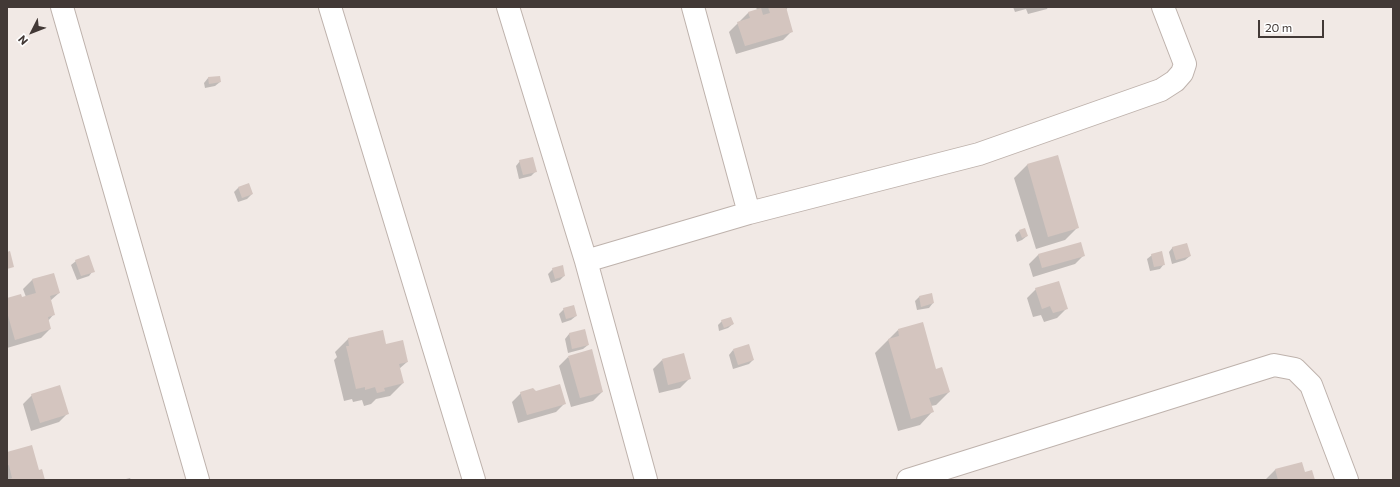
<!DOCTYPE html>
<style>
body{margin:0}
#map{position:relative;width:1400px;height:487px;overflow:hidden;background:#f1e9e5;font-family:Commissioner,sans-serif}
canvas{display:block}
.frame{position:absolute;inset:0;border:8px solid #423936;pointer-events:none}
.north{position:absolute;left:12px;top:12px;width:40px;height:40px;-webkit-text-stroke:3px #fff;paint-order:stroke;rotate:228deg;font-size:11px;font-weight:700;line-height:16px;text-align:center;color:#423936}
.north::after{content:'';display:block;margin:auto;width:14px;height:18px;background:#423936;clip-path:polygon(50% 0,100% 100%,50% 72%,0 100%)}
.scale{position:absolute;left:1258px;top:20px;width:66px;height:18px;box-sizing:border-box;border:2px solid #423936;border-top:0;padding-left:5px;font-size:12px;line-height:14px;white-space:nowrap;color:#423936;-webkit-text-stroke:3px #fff;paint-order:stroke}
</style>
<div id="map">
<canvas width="1400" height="487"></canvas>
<div class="frame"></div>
<div class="north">N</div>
<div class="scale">20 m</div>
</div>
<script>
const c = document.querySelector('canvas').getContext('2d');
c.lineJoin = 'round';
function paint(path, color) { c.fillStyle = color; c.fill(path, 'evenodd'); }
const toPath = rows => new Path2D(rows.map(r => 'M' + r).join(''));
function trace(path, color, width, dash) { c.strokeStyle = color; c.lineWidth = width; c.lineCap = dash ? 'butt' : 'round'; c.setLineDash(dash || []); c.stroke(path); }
paint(toPath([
 [756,7,788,7,786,10,792,31,783,40,736,54,729,32,748,13,757,10],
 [1013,7,1048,7,1047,9,1028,14,1026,9,1015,12],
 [208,78,220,82,215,86,205,88,204,83],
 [1057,157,1078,227,1065,240,1036,249,1014,178,1027,165],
 [520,161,536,171,531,176,519,179,516,166],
 [248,184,252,194,247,199,238,202,234,192,238,188],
 [1019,231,1027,236,1022,240,1017,242,1015,235],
 [1080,243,1084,255,1075,264,1033,277,1029,264,1038,255],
 [1173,247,1190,256,1185,260,1172,264,1169,252],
 [1152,255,1164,264,1160,269,1150,271,1147,259],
 [76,261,93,271,89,276,77,280,71,265],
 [553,269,564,276,560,280,551,283,548,274],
 [53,274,59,293,50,301,54,314,48,321,50,329,41,338,7,348,7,299,26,297,23,289,32,280],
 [1036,289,1066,309,1057,318,1044,322,1041,315,1033,317,1027,298],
 [931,294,933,303,929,308,917,310,915,301,919,297],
 [564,309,576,316,571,320,562,323,559,314],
 [722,321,733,324,728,328,719,331,718,325],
 [898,330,936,370,949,392,936,405,931,406,932,412,920,425,898,431,875,353],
 [382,331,385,345,407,362,399,369,403,383,390,396,376,399,371,404,364,406,362,400,353,402,352,399,344,401,334,360,337,357,335,352,348,339],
 [585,331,588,345,583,349,568,353,565,339,569,334],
 [733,350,753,360,749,364,733,369,729,355],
 [568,357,602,392,593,401,571,407,559,366],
 [662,360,689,379,680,388,659,393,653,369],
 [521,393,536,393,565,403,556,412,518,423,512,402],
 [32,395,68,413,59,422,31,431,23,404],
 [7,453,39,472,44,480,7,480],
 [1275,470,1304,473,1314,480,1265,480],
 [130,478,131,480,122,480]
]), '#0003');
paint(toPath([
 [768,7,786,7,793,32,745,46,737,22,750,18,748,12,761,8,763,15,770,13],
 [220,76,221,82,209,84,208,77],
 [1058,155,1079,228,1048,237,1027,164],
 [533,157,537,172,523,175,519,160],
 [249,183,253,194,242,198,238,187],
 [1025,228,1028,236,1022,238,1019,230],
 [1081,242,1085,256,1042,268,1038,254],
 [1187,243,1191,256,1176,260,1172,247],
 [10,251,14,267,7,269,7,252],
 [1162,251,1165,265,1154,267,1151,254],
 [89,255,95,272,81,276,75,260],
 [563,265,565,276,555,279,552,268],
 [54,273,60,293,50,296,55,315,48,317,51,329,15,340,7,312,7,298,21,294,22,297,36,293,32,279],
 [1059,281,1068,309,1053,313,1050,306,1042,309,1035,288],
 [932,293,934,303,921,307,919,296],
 [574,305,577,316,566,319,563,308],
 [731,317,734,324,724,328,721,320],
 [923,322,936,369,942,367,950,392,929,398,934,412,911,419,888,339,899,336,898,329],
 [585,329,589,345,572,349,569,333],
 [383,330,386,344,403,340,408,362,399,364,404,383,384,388,385,391,377,393,375,387,365,390,365,387,356,389,346,346,349,346,348,338],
 [749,344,754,360,738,365,733,349],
 [592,349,603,392,580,398,568,356],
 [684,353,691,379,668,385,662,359],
 [560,384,566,404,527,415,520,392,533,388,536,391],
 [60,385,69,414,40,423,31,394],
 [32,445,39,470,42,469,45,480,7,480,12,478,9,465,7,466,7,452],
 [1302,462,1305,472,1312,470,1315,480,1278,480,1275,469]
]), '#d4c5bf');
const street = toPath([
 [62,7,198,480],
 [330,7,474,480],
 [508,7,586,261,646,480],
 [693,7,749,213],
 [586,261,749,213,979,154,1161,90,1175,81,1182,73,1185,64,1163,7],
 [908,480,1274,365,1295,369,1311,385,1347,480]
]);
trace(street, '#beb2ac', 24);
trace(street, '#fff', 22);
</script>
